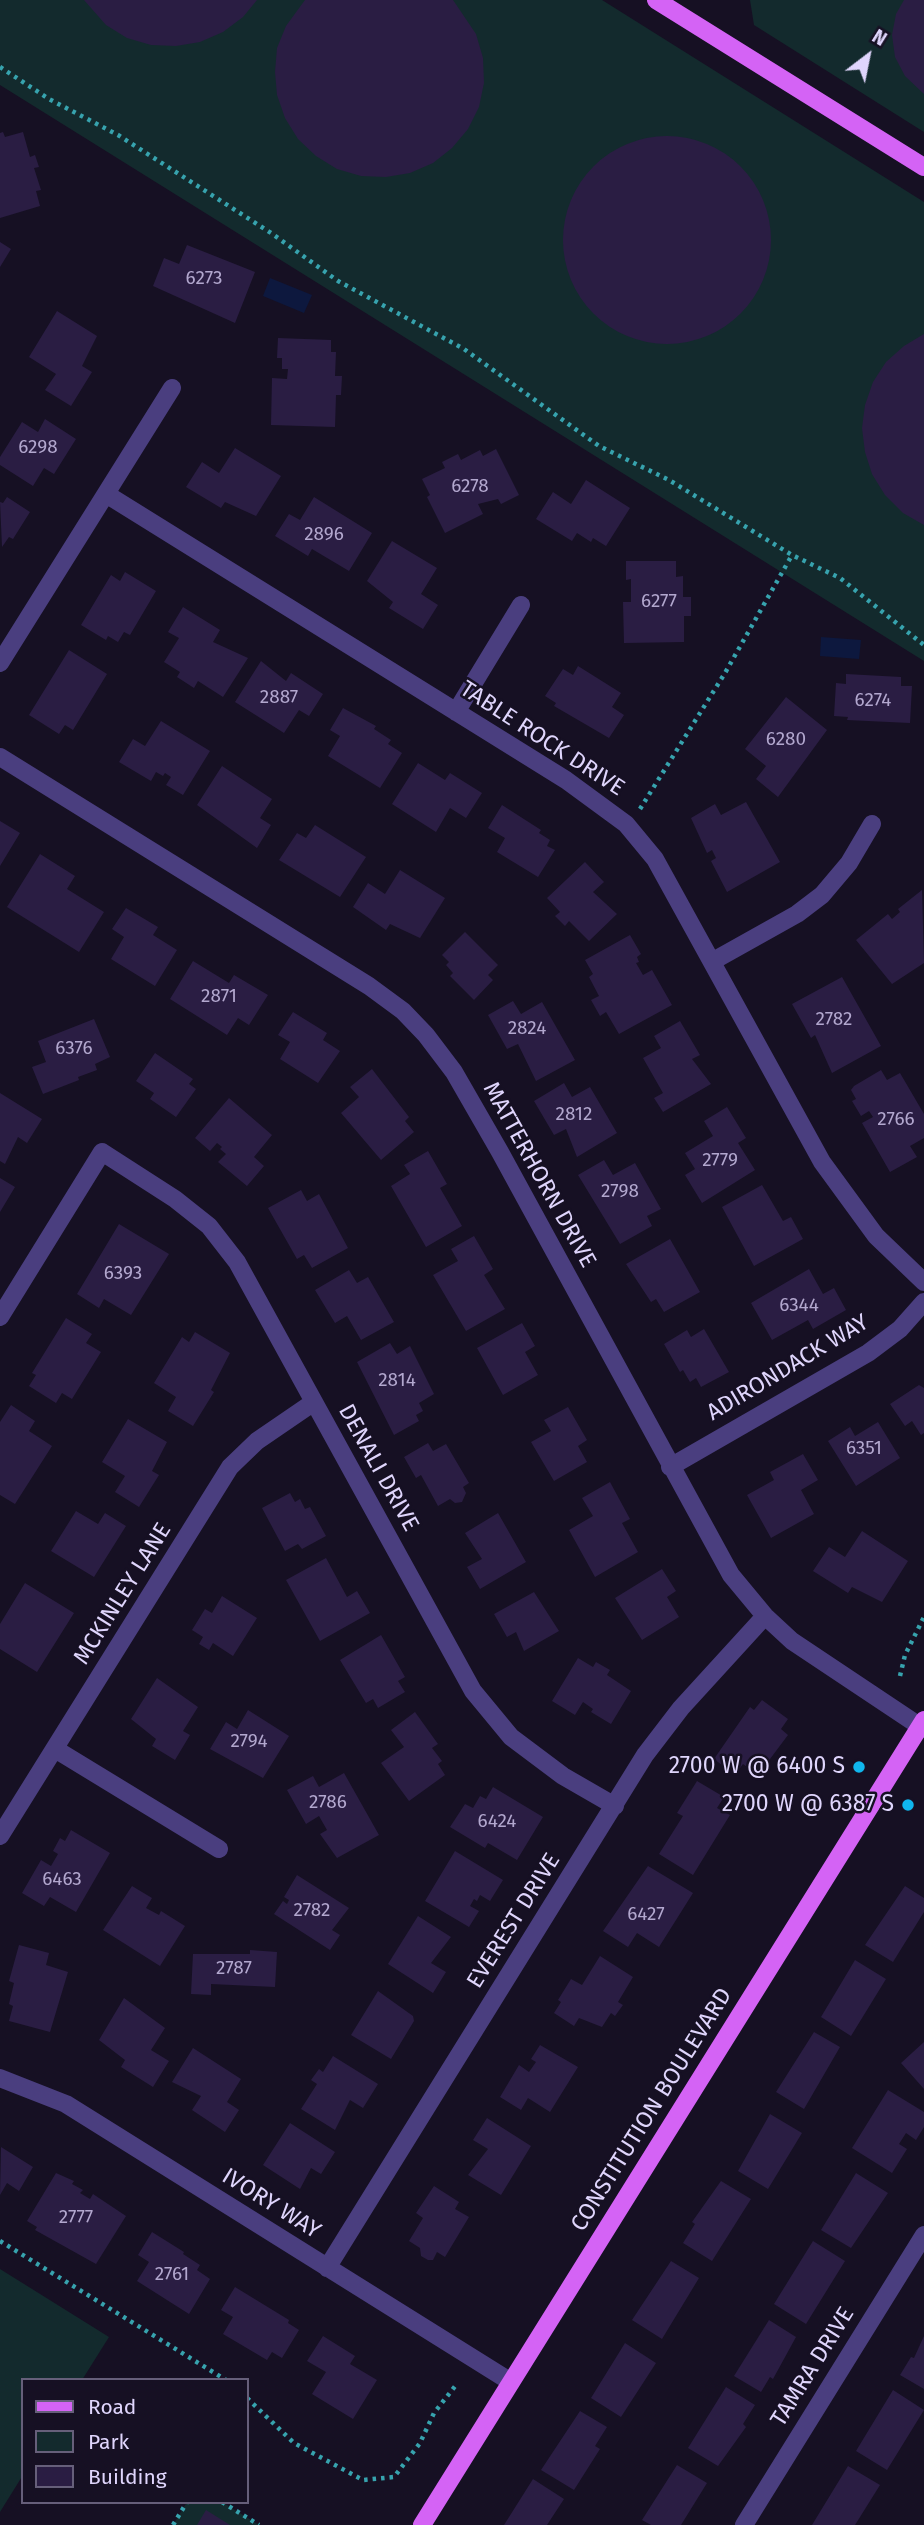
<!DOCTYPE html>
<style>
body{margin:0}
#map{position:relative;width:924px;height:2525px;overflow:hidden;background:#161023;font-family:"Fira Sans",sans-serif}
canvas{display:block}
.legend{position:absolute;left:21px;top:2378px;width:228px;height:126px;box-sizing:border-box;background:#161023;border:2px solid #665f7a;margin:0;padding:9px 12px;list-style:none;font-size:21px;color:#dfd5fc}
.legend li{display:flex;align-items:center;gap:14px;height:35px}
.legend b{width:35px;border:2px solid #665f7a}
.north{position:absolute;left:833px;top:21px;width:70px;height:70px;-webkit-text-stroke:5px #161023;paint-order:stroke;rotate:32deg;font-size:19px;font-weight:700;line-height:28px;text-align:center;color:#dfd5fc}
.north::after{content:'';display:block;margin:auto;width:24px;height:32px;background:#dfd5fc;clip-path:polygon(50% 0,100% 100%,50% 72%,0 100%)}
</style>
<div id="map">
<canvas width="924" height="2525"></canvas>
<ul class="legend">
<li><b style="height:9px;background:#d463f5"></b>Road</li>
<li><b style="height:19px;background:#132a2d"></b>Park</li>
<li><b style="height:19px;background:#2a1d43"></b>Building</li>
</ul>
<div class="north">N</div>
</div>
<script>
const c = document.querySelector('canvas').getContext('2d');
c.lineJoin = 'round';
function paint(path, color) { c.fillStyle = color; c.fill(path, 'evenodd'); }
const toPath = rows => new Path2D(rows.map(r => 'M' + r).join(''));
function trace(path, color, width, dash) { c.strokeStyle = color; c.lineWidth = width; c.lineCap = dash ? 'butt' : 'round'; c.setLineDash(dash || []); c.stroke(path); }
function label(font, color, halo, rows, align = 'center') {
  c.font = font + ' "Fira Sans",sans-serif'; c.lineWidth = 5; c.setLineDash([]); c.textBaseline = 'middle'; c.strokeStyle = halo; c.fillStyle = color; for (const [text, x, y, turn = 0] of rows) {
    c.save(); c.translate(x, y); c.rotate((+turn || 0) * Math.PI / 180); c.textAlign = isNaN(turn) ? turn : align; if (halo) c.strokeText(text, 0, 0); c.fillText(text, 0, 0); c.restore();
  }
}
paint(toPath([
 [0,0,602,0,924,202,924,661,0,85],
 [750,0,924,0,924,132,754,25],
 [0,2269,109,2337,82,2380,23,2380,23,2475,0,2512],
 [187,2502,222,2502,259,2525,173,2525]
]), '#132a2d');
paint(toPath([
 [270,278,312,295,304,313,263,296],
 [821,637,861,640,859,659,820,656]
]), '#0d183e');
paint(toPath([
 [84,0,257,0,243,17,223,32,200,42,176,46,151,45,127,38,106,25],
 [305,0,453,0,476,34,483,58,484,83,479,107,468,129,452,148,433,163,410,173,386,177,361,176,337,169,316,156,298,139,285,118,277,95,275,72,277,48,286,26],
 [904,0,924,0,924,94,905,76,895,57,892,35,896,14],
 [3,132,5,137,23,132,30,157,35,155,39,167,34,168,41,190,36,191,40,206,0,218,0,133],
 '563 240a104 104 0 1 1 208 0a104 104 0 1 1-208 0Z',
 [0,242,11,249,0,267],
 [187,245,255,272,235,323,153,286,164,258,179,264],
 [57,311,97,336,82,366,92,372,71,406,45,390,56,374,29,357],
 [924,334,924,525,903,513,885,495,872,474,865,452,862,428,865,405,873,382,886,362,904,346],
 [278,338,331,340,331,352,336,352,335,376,342,376,341,395,336,395,335,427,271,425,272,378,287,379,288,369,282,369,282,358,277,358],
 [45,419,76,439,54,474,44,468,33,486,0,465,0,457,22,422,38,432],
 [235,448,281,476,256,516,225,502,221,508,186,487,202,462,219,473],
 [496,449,519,495,501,504,498,499,478,504,483,514,445,533,427,497,430,495,422,479,445,468,442,462,458,454,461,460,480,450,483,456],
 [586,480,630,508,606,546,593,538,591,542,577,533,572,541,536,519,553,492,571,504],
 [7,497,30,512,13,539,9,537,2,547,0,502,3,503],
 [314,497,372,533,349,571,312,549,308,556,275,536,289,514,300,520],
 [392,541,437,568,421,594,438,605,423,629,389,608,393,602,367,581],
 [626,561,676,561,676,577,683,576,683,597,691,597,691,616,684,616,684,642,624,643,623,602,631,602,631,579,626,580],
 [125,572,156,591,130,635,124,632,118,642,108,636,106,640,81,625,111,575,120,581],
 [183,607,220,630,213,642,248,658,223,697,198,681,194,688,177,677,180,672,164,662,179,638,168,632],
 [69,650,107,674,73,730,65,725,59,734,29,715],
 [261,661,286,681,291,673,323,694,309,716,299,710,284,733,235,702],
 [578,666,621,693,612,707,624,715,609,738,554,706,556,703,545,696,563,669,573,675],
 [846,674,901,677,901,686,912,686,910,723,847,720,848,717,834,716,836,683,846,684],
 [786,697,827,730,778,797,756,779,766,766,745,749],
 [343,708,376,726,374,729,391,740,388,744,402,753,380,788,328,756,340,736,330,730],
 [161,721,210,751,183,795,166,785,171,777,165,773,163,776,156,772,151,781,119,762,133,739,145,746],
 [418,763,445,780,450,773,482,793,466,818,450,808,436,832,392,804],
 [222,766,272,799,260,818,271,825,257,848,197,805],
 [746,802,780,862,727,892,711,861,716,858,712,850,707,853,691,818,715,804,721,815],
 [502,805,541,830,539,833,550,840,547,846,555,850,538,877,497,852,505,838,488,828],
 [0,821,20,833,0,866],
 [315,825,366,857,340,897,279,860,297,833,306,838],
 [40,854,75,876,67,889,104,912,79,952,7,907],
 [585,862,604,882,593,892,617,914,589,941,569,921,565,926,555,916,560,912,547,898],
 [400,870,445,898,420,938,390,924,386,930,353,907,368,883,385,894],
 [922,890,924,963,892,984,856,940,888,914,892,919,900,912,898,909],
 [126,908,158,927,153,935,177,950,155,986,111,959,124,937,112,929],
 [465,932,498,965,488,975,493,980,474,1000,450,976,453,973,446,965,449,962,442,955],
 [630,935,641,954,637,957,639,962,636,963,643,975,652,970,672,1005,619,1034,606,1012,600,1016,591,1000,599,996,589,977,593,974,585,960],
 [193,961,229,983,234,975,268,995,249,1025,238,1018,227,1035,170,999],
 [842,977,881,1046,832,1073,815,1035,811,1038,792,1004],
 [513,1001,521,1014,542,1002,575,1060,536,1081,518,1044,507,1049,488,1015],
 [293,1012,327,1033,323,1040,340,1051,318,1083,280,1059,290,1042,278,1035],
 [94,1019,110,1057,95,1064,97,1070,78,1077,79,1080,43,1094,32,1067,46,1062,38,1041],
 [680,1021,700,1055,692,1059,711,1084,663,1112,654,1098,663,1093,643,1058,661,1048,654,1036],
 [155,1053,193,1079,189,1084,196,1089,176,1117,150,1099,154,1093,136,1081],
 [372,1069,409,1117,405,1121,414,1132,381,1160,341,1113,359,1097,350,1087],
 [881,1070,887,1080,900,1073,924,1114,924,1138,910,1146,917,1157,890,1172,862,1123,873,1117,869,1111,861,1116,852,1101,856,1099,851,1090,854,1086],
 [564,1083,572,1097,590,1087,617,1133,577,1157,566,1129,554,1135,534,1101],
 [0,1093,42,1119,27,1143,18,1137,5,1164,0,1161],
 [229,1098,272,1135,254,1157,264,1166,247,1186,218,1162,226,1154,220,1149,222,1147,217,1143,210,1151,195,1138],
 [727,1107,746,1138,738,1143,755,1170,702,1203,685,1175,695,1169,685,1153,713,1136,704,1121],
 [428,1151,447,1184,440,1188,462,1226,426,1247,391,1186,410,1174,404,1165],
 [604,1160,613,1175,635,1163,661,1209,647,1216,652,1226,620,1244,578,1175],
 [0,1178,15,1187,0,1212],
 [762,1185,783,1221,791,1217,803,1239,754,1266,722,1207],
 [301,1190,307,1201,319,1194,348,1248,312,1268,304,1255,297,1259,268,1208],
 [119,1224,169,1254,131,1315,104,1299,99,1308,77,1294],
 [474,1236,493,1269,484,1275,505,1309,466,1331,433,1275,458,1261,451,1249],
 [670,1239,700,1292,664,1312,656,1299,651,1302,626,1264],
 [809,1269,823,1294,834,1288,846,1310,813,1329,808,1320,772,1340,751,1303],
 [349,1270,357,1283,368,1277,394,1322,361,1340,347,1316,335,1323,315,1290],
 [66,1318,92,1334,86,1343,101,1352,72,1399,62,1393,56,1403,29,1386,36,1375,32,1373],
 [522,1323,535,1346,525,1352,538,1375,503,1395,477,1348],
 [704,1329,729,1372,701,1387,696,1378,690,1382,683,1370,680,1372,664,1344,687,1330,691,1337],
 [195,1332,230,1353,211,1390,214,1392,193,1426,168,1411,176,1397,154,1383,182,1337,189,1342],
 [390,1343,397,1354,410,1346,434,1394,419,1403,423,1411,416,1415,419,1421,394,1435,357,1362],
 [919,1385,924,1388,924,1433,921,1435,912,1421,905,1426,890,1404],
 [11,1405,35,1421,29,1431,52,1446,15,1504,0,1495,0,1422],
 [568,1407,587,1440,578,1446,587,1462,554,1481,531,1442,551,1431,544,1420],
 [128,1419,167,1442,152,1471,159,1475,139,1507,115,1492,125,1476,102,1462],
 [878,1422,900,1458,856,1486,828,1441,850,1427,855,1436],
 [428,1443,433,1451,446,1444,469,1483,463,1487,466,1493,462,1502,455,1503,450,1499,438,1506,421,1475,416,1478,404,1457],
 [803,1454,818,1480,801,1490,814,1514,771,1538,747,1495,774,1480,770,1472],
 [610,1482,630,1519,622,1523,638,1552,595,1577,569,1530,593,1516,582,1498],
 [290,1493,295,1502,300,1499,305,1509,310,1507,326,1536,302,1549,298,1544,285,1551,262,1508],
 [76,1511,98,1524,105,1513,126,1526,94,1577,51,1551],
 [498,1513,526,1562,480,1589,467,1567,482,1559,465,1533],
 [862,1531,908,1561,882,1602,852,1587,848,1593,813,1571,829,1547,845,1557],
 [326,1558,347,1597,357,1591,370,1613,320,1641,286,1580],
 [662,1569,676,1591,667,1597,679,1617,642,1640,615,1598],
 [25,1583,74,1613,37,1672,0,1649,0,1624],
 [534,1592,559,1631,524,1651,516,1632,507,1637,494,1614],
 [222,1596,257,1618,233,1656,213,1643,209,1650,199,1644,203,1637,192,1630,205,1609,212,1613],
 [381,1635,405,1677,398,1681,405,1692,378,1708,373,1699,366,1703,340,1660],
 [578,1658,593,1667,596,1662,610,1670,607,1675,631,1691,611,1724,591,1712,593,1709,583,1702,575,1715,552,1701],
 [157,1678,198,1707,183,1731,190,1735,175,1760,152,1746,156,1739,131,1719],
 [762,1700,788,1719,781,1729,788,1735,758,1775,743,1764,735,1775,714,1759,750,1707,754,1710],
 [248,1710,289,1736,263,1778,210,1749,226,1722,237,1729],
 [415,1712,438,1744,432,1748,442,1761,438,1764,445,1775,409,1801,381,1763,404,1747,391,1730],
 [344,1773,379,1835,337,1858,320,1834,327,1830,319,1816,306,1824,287,1790,313,1776,319,1787],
 [697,1781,724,1797,717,1808,730,1815,693,1875,659,1854,683,1816,677,1813],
 [493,1787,543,1817,517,1860,488,1843,485,1848,450,1827,465,1804,473,1808,480,1796,486,1799],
 [71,1830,110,1853,76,1912,50,1897,44,1906,22,1893,41,1860,51,1866,58,1854,53,1851,60,1838,65,1841],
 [455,1851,503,1880,490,1901,480,1895,477,1901,474,1899,470,1906,479,1911,469,1927,425,1901],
 [648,1866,693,1893,659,1947,637,1933,628,1947,603,1931],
 [297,1875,349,1908,332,1930,340,1935,330,1950,274,1914,283,1901,287,1904,289,1900,284,1897],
 [132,1886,152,1898,146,1908,159,1915,161,1911,185,1926,160,1966,103,1930],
 [905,1886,924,1898,924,1912,893,1962,865,1945],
 [418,1916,451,1937,431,1963,446,1972,433,1993,388,1964],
 [19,1945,49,1953,46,1965,68,1972,50,2032,9,2021,13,2006,9,2004,14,1983,9,1981],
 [250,1950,277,1952,275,1987,211,1984,211,1995,191,1994,193,1954,250,1954],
 [600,1956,633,1977,618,2002,623,2005,615,2016,611,2013,602,2027,579,2018,574,2026,554,2013,561,2002,558,2000,571,1979,582,1985],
 [855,1960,886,1979,851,2036,821,2017],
 [378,1991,413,2016,414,2021,391,2059,351,2035],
 [124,1998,165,2028,151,2050,169,2061,153,2087,121,2067,125,2060,99,2040],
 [814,2032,840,2047,804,2109,776,2092],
 [924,2042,924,2089,901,2063],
 [540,2045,578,2067,550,2112,528,2098,521,2110,500,2097,519,2065,529,2072,536,2062,531,2059],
 [193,2048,241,2079,227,2102,239,2110,225,2132,192,2110,201,2096,172,2082],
 [333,2056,378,2084,363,2108,350,2100,335,2130,301,2109,317,2084,311,2080,319,2069,323,2072],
 [888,2090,924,2112,924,2127,916,2140,906,2133,899,2144,907,2149,892,2173,852,2148],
 [770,2114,802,2133,768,2189,738,2171],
 [487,2118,531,2146,501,2195,468,2175,488,2149,473,2140],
 [290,2123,335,2152,321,2174,311,2168,300,2189,263,2165],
 [1,2147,33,2167,19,2191,7,2183,0,2195],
 [56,2173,74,2181,72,2184,83,2190,80,2193,90,2199,93,2194,126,2216,96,2264,35,2230,37,2227,27,2221],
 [856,2173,888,2193,851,2248,821,2230],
 [721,2181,751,2199,712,2261,683,2243,695,2224,692,2222],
 [434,2186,459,2202,455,2209,469,2217,445,2257,437,2252,433,2260,428,2260,421,2256,420,2248,409,2241,423,2218,416,2213],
 [152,2232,184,2252,183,2254,200,2265,197,2270,210,2279,189,2314,137,2281,149,2262,138,2255],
 [813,2241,845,2261,806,2324,774,2304],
 [671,2261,699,2278,662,2339,632,2320],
 [235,2287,289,2320,288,2323,299,2330,282,2358,272,2352,267,2360,223,2334,233,2317,221,2310],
 [769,2320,796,2337,773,2379,770,2377,761,2392,734,2376],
 [323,2336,355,2356,350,2364,377,2380,353,2419,312,2394,326,2372,307,2361],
 [924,2336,924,2389,900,2375,911,2357,914,2358],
 [625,2343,656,2363,621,2417,591,2398],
 [726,2387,755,2405,743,2424,746,2427,718,2466,688,2448],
 [893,2390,924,2410,887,2470,856,2451],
 [580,2411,607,2427,595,2446,600,2449,574,2490,541,2470],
 [677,2465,707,2483,681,2525,651,2525,642,2520],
 [848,2466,880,2485,855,2525,812,2525],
 [533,2479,564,2499,547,2525,504,2525],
 [206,2510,230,2525,197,2525]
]), '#2a1d43');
trace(toPath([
 [0,67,49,99,118,135,271,233,338,281,464,349,599,446,669,480,792,555,840,578,924,645],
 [640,809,725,673,792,555],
 [900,1676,905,1655,924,1617],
 [0,2241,226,2380],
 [247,2398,294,2443,363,2480,394,2477,420,2443,434,2413,456,2385],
 [222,2502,259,2525],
 [173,2525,187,2502]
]), '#37a3ae', 4.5, [3.5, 5]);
trace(toPath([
 [106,494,566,780,626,824,655,859,822,1162,876,1236,924,1282],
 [0,663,172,388],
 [456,712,521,605],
 [0,757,369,986,403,1011,426,1035,454,1072,500,1152,731,1575,765,1616,792,1641,924,1729],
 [713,961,797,914,822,895,849,863,872,824],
 [0,1317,102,1152,175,1199,209,1226,237,1262,473,1691,511,1737,563,1776,615,1806],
 [670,1467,868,1353,900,1329,924,1302],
 [55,1749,219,1849],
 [0,1836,230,1467,257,1441,314,1402],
 [0,2078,66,2104,511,2382],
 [327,2268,645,1755,681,1708,765,1616],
 [744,2525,924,2235]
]), '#4a3e7f', 18);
trace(toPath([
 [656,0,924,167],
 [422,2525,924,1720]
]), '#d463f5', 18);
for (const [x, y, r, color] of [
 [859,1767,7,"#10b6ed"],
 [908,1805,7,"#10b6ed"]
]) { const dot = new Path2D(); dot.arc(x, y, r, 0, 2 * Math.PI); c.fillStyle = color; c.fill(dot); trace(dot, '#161023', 2.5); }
label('19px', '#b2a7ce', null, [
 ["6273",204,279],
 ["6298",38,448],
 ["6278",470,487],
 ["2896",324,535],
 ["6277",659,602],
 ["2887",279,698],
 ["6274",873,701],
 ["6280",786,740],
 ["2871",219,997],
 ["2782",834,1020],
 ["2824",527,1029],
 ["6376",74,1049],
 ["2812",574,1115],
 ["2766",896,1120],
 ["2779",720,1161],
 ["2798",620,1192],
 ["6393",123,1274],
 ["6344",799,1306],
 ["2814",397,1381],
 ["6351",864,1449],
 ["2794",249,1742],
 ["2786",328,1803],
 ["6424",497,1822],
 ["6463",62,1880],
 ["2782",312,1911],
 ["6427",646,1915],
 ["2787",234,1969],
 ["2777",76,2218],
 ["2761",172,2275]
]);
label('23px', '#dfd5fc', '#161023', [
 ["TABLE ROCK DRIVE",542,739,33],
 ["MATTERHORN DRIVE",539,1175,61],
 ["ADIRONDACK WAY",788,1368,-31],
 ["DENALI DRIVE",378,1468,61],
 ["MCKINLEY LANE",123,1594,-58],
 ["EVEREST DRIVE",514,1921,-58],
 ["CONSTITUTION BOULEVARD",652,2110,-58],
 ["IVORY WAY",271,2204,32],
 ["TAMRA DRIVE",813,2367,-58]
]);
label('23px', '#dfd5fc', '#161023', [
 ["2700 W @ 6400 S",845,1767],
 ["2700 W @ 6387 S",894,1805]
], 'right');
</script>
